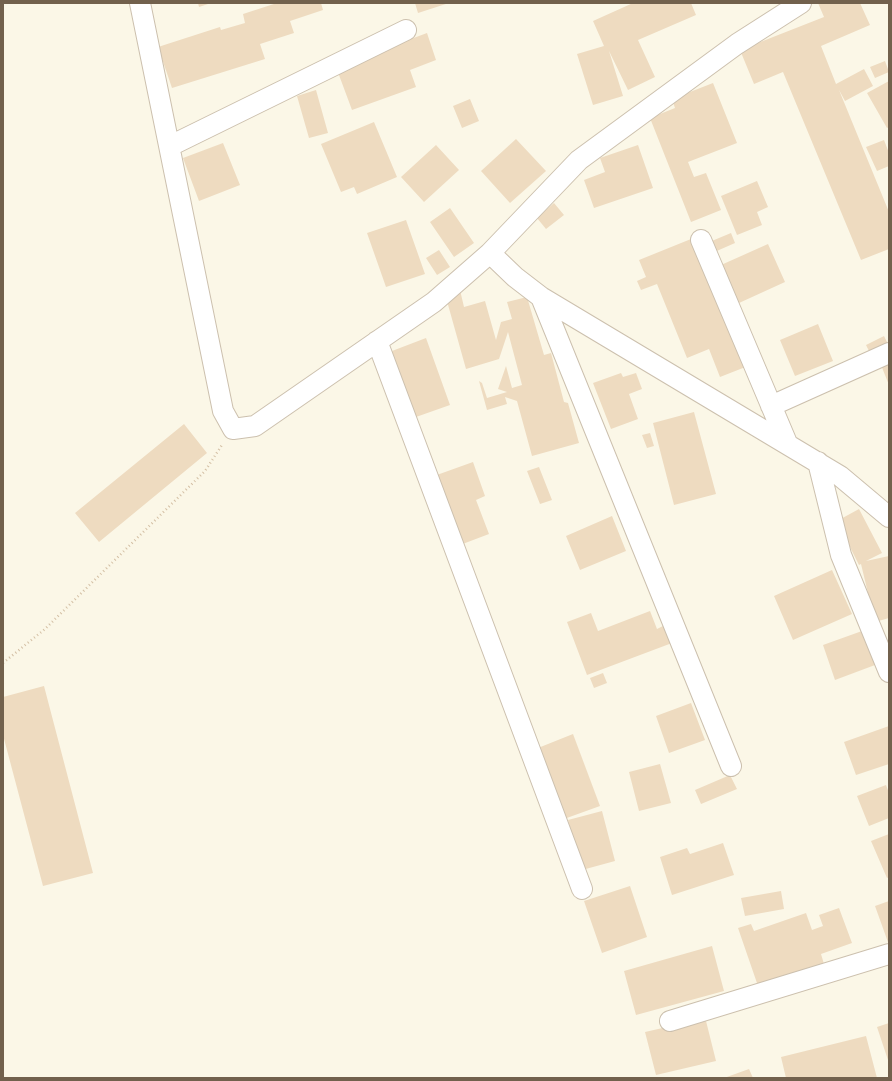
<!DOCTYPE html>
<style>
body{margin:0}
#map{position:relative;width:892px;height:1081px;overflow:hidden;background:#fbf7e7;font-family:"PT Sans Narrow",sans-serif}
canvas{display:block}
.frame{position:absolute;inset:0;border:4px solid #72614d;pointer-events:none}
</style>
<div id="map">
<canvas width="892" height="1081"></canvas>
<div class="frame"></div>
</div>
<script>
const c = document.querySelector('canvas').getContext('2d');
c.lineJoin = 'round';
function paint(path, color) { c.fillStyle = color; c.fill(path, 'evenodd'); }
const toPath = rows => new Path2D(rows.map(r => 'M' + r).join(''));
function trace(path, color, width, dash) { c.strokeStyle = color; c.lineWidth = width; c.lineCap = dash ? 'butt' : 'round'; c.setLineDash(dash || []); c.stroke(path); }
paint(toPath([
 [198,3,211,3,199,7],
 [277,3,321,3,323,10,290,21,294,33,260,44,265,59,172,88,158,47,220,27,221,30,245,23,243,14],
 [415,3,449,3,418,13],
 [633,3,691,3,696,15,638,40,655,77,628,90,609,51,623,96,593,105,577,54,604,46,593,21],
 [818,3,860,3,870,25,821,46,836,84,864,69,873,86,845,101,839,90,889,212,889,249,861,260,783,72,754,84,740,50,824,17],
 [427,33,436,60,410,70,416,87,352,110,336,67],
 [885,61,889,72,875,78,870,67],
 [889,81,889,127,887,128,867,93],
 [713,83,737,143,688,162,694,177,706,173,721,210,691,222,650,118,675,108,672,99],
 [316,90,328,133,309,138,297,96],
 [470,99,479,121,462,128,453,106],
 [374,122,397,177,357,194,354,187,341,192,321,144],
 [516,139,546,171,510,203,481,171],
 [884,140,889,153,889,166,877,171,866,147],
 [223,143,240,185,199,201,183,158],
 [436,145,459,170,424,202,401,177],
 [638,145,653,188,594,208,584,180,605,172,600,158],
 [757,181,768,207,757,212,762,225,737,235,721,196],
 [554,203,564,215,546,229,537,218],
 [450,208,474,243,454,257,430,222],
 [406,220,425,274,386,287,367,233],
 [731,233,735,243,703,257,748,366,720,377,709,349,687,358,657,284,641,290,637,281,646,277,639,260,691,239,695,248],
 [768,244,785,282,739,303,721,265],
 [439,250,450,267,437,275,426,258],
 [460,290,464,307,485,301,496,340,501,322,512,319,507,302,527,297,544,355,551,353,564,402,568,403,579,443,532,456,517,401,505,397,507,404,487,410,479,381,482,383,487,398,507,392,498,389,506,366,512,388,522,385,508,332,499,359,466,369,445,294],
 [818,324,833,361,795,376,780,340],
 [884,336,889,346,871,355,866,345],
 [426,338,450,405,416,417,392,351],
 [889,362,889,385,881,365],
 [621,373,623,377,636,373,642,389,629,394,638,419,611,429,593,383],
 [694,412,716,494,674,505,653,423],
 [184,424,207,453,99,542,75,513],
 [650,433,654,446,647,448,642,435],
 [473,462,485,496,476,500,489,534,460,545,434,476],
 [539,467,552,500,540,504,527,471],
 [859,509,882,553,866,561,889,556,889,618,875,622,861,564,859,565,837,521],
 [612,516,626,551,580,570,566,536],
 [832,570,852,614,793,640,774,596],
 [650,611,657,629,665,625,672,643,587,675,567,622,591,613,598,631],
 [862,631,875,665,835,680,823,645],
 [603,673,607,683,594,688,590,678],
 [44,686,93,873,43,886,3,735,3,697],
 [691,703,705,740,669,753,656,716],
 [889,726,889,764,856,775,844,742],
 [573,734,600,806,564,819,538,748],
 [660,764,671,803,639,811,629,772],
 [730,775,737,789,701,804,695,790],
 [886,785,889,793,889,818,869,826,857,796],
 [602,811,615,861,582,870,568,820],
 [889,834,889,877,887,878,871,841],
 [723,843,734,875,672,895,660,857,687,848,690,854],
 [630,886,647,937,602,953,584,901],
 [781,891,784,909,745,916,741,898],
 [889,901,889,945,875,906],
 [839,908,852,943,821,954,824,964,758,986,738,928,751,924,754,931,806,913,812,930,823,926,819,915],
 [712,946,724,991,636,1015,624,971],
 [706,1021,716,1061,656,1075,645,1032,667,1027,668,1030],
 [889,1023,889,1063,877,1027],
 [866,1036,877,1078,786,1078,781,1057],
 [749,1069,753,1078,724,1078]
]), '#eedbc0');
const street = toPath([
 [140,3,223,411,233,429,255,426,434,302,490,253],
 [801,3,737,44,579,160,490,253,515,277,541,297,840,476,889,517],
 [170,146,406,30],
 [701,240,787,443],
 [541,297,731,766],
 [377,341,582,889],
 [771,406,889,353],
 [818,462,841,555,889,672],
 [670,1021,889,954]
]);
trace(street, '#ccc0ae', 22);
trace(toPath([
 [3,663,45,629,205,471,222,445]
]), '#d3bfa4', 2.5, [1, 3]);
trace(street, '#fff', 20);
</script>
